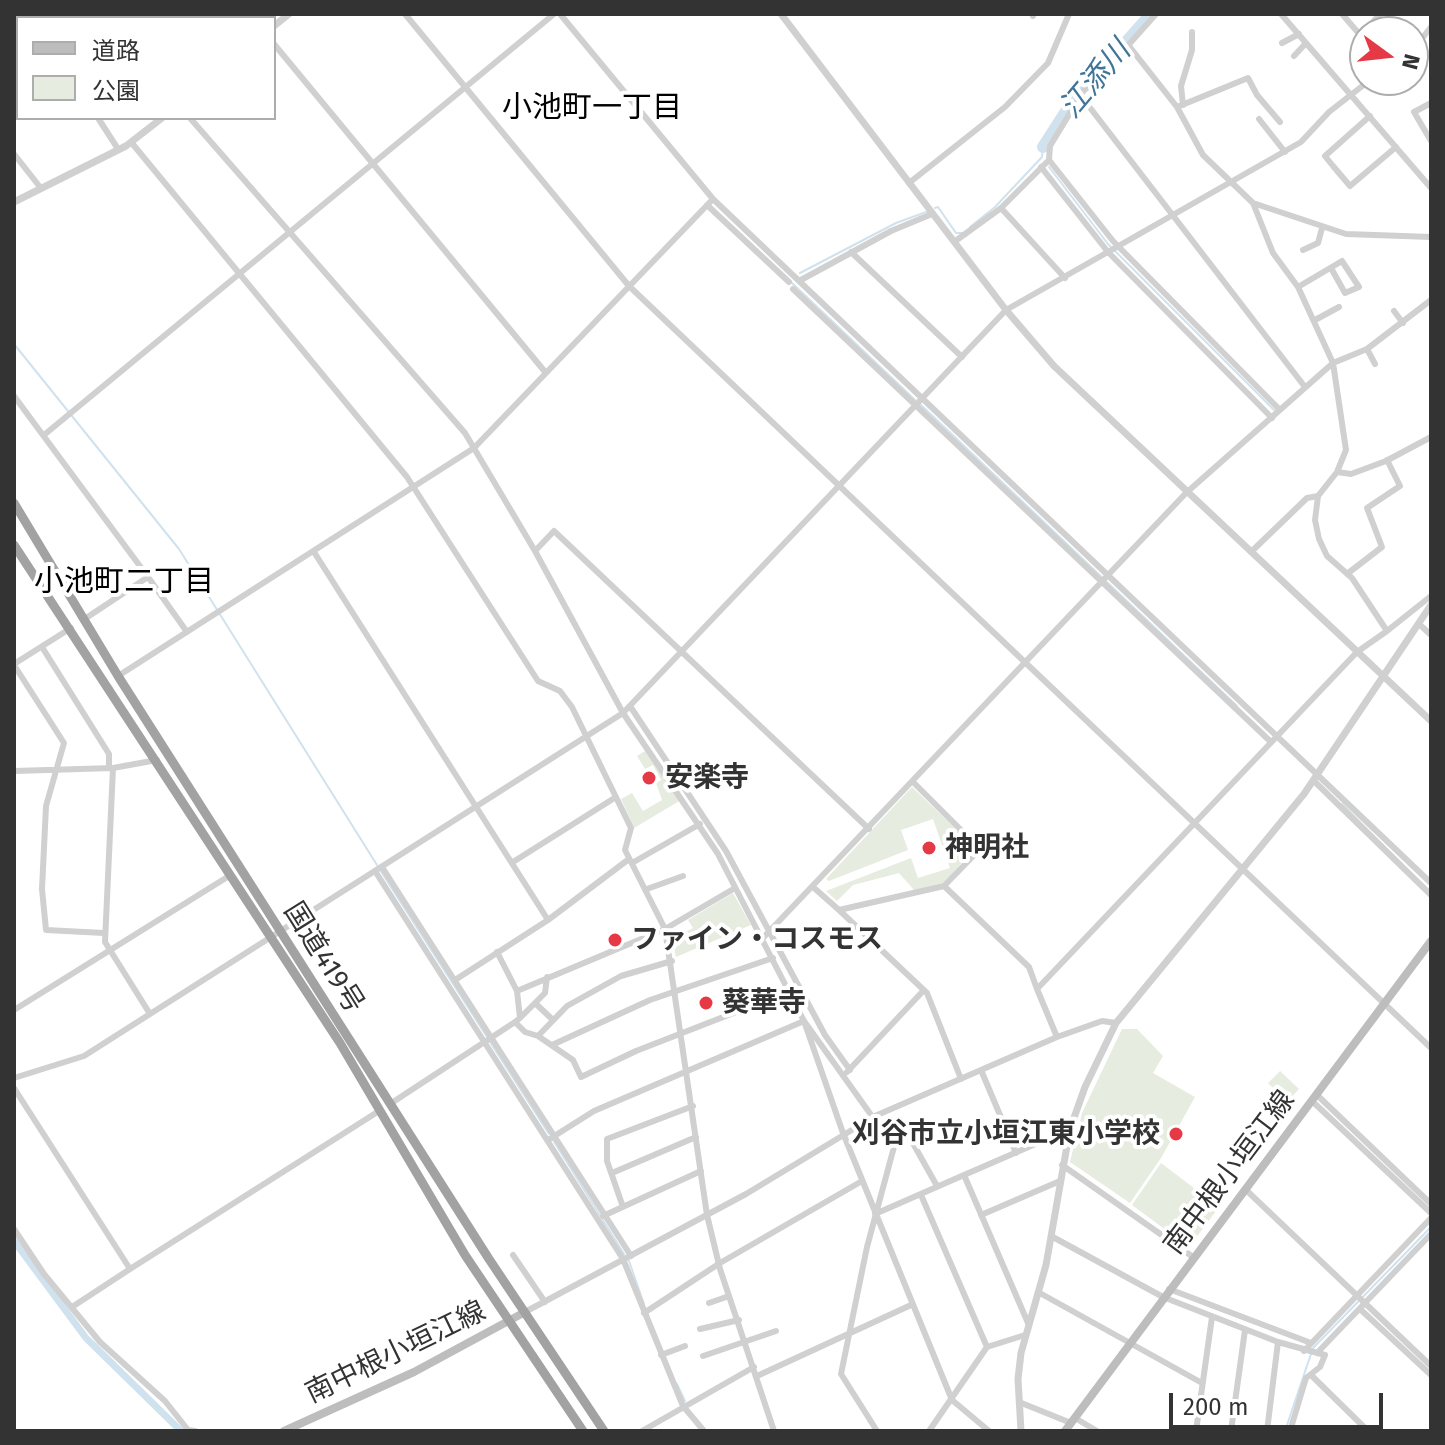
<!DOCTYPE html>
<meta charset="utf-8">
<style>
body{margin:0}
#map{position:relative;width:1445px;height:1445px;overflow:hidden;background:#fff;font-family:"Fira Sans","Noto Sans JP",sans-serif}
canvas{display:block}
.frame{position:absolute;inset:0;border:16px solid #333;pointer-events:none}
.legend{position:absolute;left:16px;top:16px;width:260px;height:104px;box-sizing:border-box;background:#fff;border:2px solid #adadad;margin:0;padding:10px 14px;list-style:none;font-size:24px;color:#333}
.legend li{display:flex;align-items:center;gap:16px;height:40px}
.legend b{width:40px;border:2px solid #adadad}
.north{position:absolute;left:1349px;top:16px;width:80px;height:80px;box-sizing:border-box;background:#fff;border:2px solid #adadad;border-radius:50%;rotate:105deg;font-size:22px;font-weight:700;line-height:32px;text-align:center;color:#333}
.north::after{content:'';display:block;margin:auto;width:28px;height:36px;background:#e63946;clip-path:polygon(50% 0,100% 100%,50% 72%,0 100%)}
.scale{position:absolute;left:1169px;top:1393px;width:214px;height:36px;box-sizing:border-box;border:4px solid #333;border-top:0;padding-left:10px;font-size:24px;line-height:28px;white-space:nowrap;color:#333;-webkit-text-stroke:6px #fff;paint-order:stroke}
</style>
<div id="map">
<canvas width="1445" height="1445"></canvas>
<div class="frame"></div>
<ul class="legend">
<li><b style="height:10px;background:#bdbdbd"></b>道路</li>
<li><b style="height:22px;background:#e6ecdf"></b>公園</li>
</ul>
<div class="north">N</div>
<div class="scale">200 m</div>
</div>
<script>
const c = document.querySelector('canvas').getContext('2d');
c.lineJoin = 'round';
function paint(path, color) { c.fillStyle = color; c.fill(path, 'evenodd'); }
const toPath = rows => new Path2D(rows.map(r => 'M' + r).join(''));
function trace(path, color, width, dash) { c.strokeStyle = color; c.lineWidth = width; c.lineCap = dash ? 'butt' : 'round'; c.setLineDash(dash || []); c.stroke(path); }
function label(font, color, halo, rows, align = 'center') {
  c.font = font + ' "Fira Sans","Noto Sans JP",sans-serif'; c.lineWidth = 8; c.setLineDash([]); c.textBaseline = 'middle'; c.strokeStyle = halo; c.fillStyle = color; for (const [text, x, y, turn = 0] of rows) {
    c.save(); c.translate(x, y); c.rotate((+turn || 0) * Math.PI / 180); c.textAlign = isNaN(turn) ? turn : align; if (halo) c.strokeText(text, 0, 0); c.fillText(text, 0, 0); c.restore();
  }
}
paint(toPath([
 [645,751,681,800,634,828,621,799,632,793,643,811,662,800,656,783,661,780,653,765,645,769,637,756],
 [912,787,976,848,943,883,914,890,899,873,853,885,837,901,826,891,911,858,918,878,950,868,933,819,901,830,908,850,829,881,826,879],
 [733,893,751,925,676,957,672,939,693,928,688,920],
 [1122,1029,1137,1029,1163,1056,1153,1073,1195,1097,1161,1158,1130,1203,1070,1162,1082,1113],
 [1280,1071,1299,1089,1287,1102,1268,1083],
 [1161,1163,1219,1207,1189,1247,1132,1205]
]), '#e6ecdf');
trace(toPath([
 [254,14,258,18],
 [1049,167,1108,244,1274,410],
 [935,208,938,207,956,233,962,233],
 [970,227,995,207,1042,157,1043,147],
 [800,273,896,223,929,211],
 [792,283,915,400],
 [14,344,179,549,377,865],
 [920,404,1237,706],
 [1342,804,1402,864],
 [380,870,487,1037],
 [490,1042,549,1134],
 [553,1140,624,1254],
 [629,1261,644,1304],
 [677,1384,685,1401],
 [1285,1431,1313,1348,1431,1227]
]), '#cfe2ee', 2);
trace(toPath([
 [14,1241,86,1338,181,1431]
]), '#cfe2ee', 7);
trace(toPath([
 [1043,147,1081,88,1105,72,1112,58,1151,14]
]), '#cfe2ee', 12);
trace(toPath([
 [27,14,30,18],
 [109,14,112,18],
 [192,14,195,18],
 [250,14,253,18],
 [405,14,629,286,1431,1048],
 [560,14,713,199,1431,883],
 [1281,14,1431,188],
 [1342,14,1361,36,1380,14],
 [1033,16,1034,14],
 [1282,43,1299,34],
 [274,44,546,373],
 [1129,46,1177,107,1248,78,1257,95,1280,122],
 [14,48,14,52],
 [1413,50,1431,27],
 [1294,56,1306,43],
 [1081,96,1305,387],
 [1431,103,1414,112,1431,141],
 [1183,105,1181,86,1192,50,1192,32],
 [1177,107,1203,155,1253,203,1273,253,1298,287,1333,363,1367,349,1431,300],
 [1370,116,1325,156,1333,166,1350,186,1396,147],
 [98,118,118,149],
 [190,118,465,433,535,551,623,713,718,854,804,1021,894,1147,867,1247,841,1374,877,1431],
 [1259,119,1285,152],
 [131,142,407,477,538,681,560,691,572,707,631,828,625,850,665,929,707,1215,720,1269,774,1431],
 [14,154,40,187],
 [1049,160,1113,241,1280,410],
 [1041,167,1108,252,1272,418],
 [909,183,1005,107,1048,63,1069,14],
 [1253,203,1346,234,1431,237],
 [707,205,789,282],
 [1001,208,1065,278],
 [954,242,1001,208,1049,160,1050,146,1084,90,1109,72,1115,60,1156,14],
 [1303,250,1318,243,1322,228],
 [851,252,962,357],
 [799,281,891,231,932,214],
 [1298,287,1342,261,1359,287,1345,293,1331,268],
 [793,289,1271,742],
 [1394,311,1403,323],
 [1315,320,1339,307],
 [1367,349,1375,364],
 [14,396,148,577,83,620],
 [44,435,554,14],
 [1337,472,1351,474,1386,461,1431,437],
 [535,551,554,531,869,829],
 [314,552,548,920],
 [1251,552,1307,498,1318,496],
 [1347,574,1382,547,1367,508,1400,486,1387,460],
 [148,577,187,632],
 [1419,624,1431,635],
 [1387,631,1431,596],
 [42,647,109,754,109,768],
 [14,664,71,628],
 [14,665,64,743,46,806,42,889,46,930,104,933],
 [118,676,474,448,713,199],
 [630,706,726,851,825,1035,850,1070],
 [113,768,105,942,150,1014],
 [14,771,113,768,157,760],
 [1314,781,1431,895],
 [913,782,980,849,944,886],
 [513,862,616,797],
 [632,863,700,824],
 [382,867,631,1256],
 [375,871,623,1259,683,1406,704,1431],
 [813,887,839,910,944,886,1029,967,1037,989],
 [647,889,683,876],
 [839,910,927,993,961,1079],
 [762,939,1186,493,1333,363,1346,450,1337,472,1318,496,1315,520,1319,539,1327,556,1352,578,1387,631,1357,652,1037,989,1057,1037],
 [497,952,517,991,665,929,735,888],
 [672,961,621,976,567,1006,538,1036,573,1060,581,1077,636,1051,790,991],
 [455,980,548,920,629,859],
 [535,1003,553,1020],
 [14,1010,229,876],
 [520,1018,545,993,547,977],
 [515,1022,525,1032,538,1036],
 [552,1045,650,1000,773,958],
 [981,1070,1016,1153],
 [847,1072,924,990],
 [14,1078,84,1056,623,713,1006,310,1301,142,1329,112,1370,80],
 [14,1088,130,1269,72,1307],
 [1317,1095,1431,1204],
 [1312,1101,1431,1213],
 [390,1104,515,1022,520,1018,517,991],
 [910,1138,937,1186],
 [548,1140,594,1111,804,1021,843,1133,952,1400,989,1431],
 [1062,1165,1193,1257],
 [612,1173,696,1137],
 [1245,1189,1431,1366],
 [921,1195,987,1347],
 [623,1207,607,1161,607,1139,693,1106],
 [875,1214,964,1175],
 [981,1215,1060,1181],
 [603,1216,701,1171],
 [14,1229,44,1274,100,1342,165,1401,188,1430,195,1431],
 [1051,1236,1163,1297,1278,1342,1325,1355,1320,1367,1306,1378,1290,1431],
 [513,1255,545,1302],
 [130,1269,379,1111],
 [1169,1289,1311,1343],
 [1038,1292,1202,1383],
 [709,1303,729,1296],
 [1360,1309,1431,1375],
 [525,1312,746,1194,875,1116,1057,1037,1102,1021,1116,1023],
 [644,1313,720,1263,862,1181],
 [1028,1323,964,1175,1070,1129],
 [700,1329,739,1320],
 [1304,1351,1431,1218],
 [1317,1353,1431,1234],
 [661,1355,685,1346],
 [703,1356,776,1331],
 [1311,1375,1368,1431],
 [757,1376,911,1305],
 [1019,1402,1071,1423],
 [1075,1418,1097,1431],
 [642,1431,754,1367],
 [929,1431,987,1347,1025,1335],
 [1196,1431,1212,1317],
 [1231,1431,1245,1330],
 [1267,1431,1278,1342]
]), '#d0d0d0', 6);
trace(toPath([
 [781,14,1006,310,1054,366,1431,721],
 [274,26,289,14],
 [14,202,126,146,162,118],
 [1021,1431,1018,1379,1021,1353,1046,1265,1070,1129,1085,1087,1116,1023,1304,794,1431,605]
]), '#d0d0d0', 7);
trace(toPath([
 [284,1431,414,1372,525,1312],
 [1065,1431,1431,941]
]), '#bdbdbd', 8);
trace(toPath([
 [14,503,118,676,489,1259,604,1431],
 [14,545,340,1043,465,1255,583,1431]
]), '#a2a2a2', 9);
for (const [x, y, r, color] of [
 [649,778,8,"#e63946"],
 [929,848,8,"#e63946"],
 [615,940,8,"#e63946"],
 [706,1003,8,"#e63946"],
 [1176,1134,8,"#e63946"]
]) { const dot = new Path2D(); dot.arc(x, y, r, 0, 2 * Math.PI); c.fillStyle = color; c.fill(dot); trace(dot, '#fff', 3); }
label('bold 28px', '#333', '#fff', [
 ["安楽寺",665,778],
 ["神明社",945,848],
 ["ファイン・コスモス",631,940],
 ["葵華寺",722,1003],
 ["刈谷市立小垣江東小学校",1160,1134,"right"]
], 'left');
label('28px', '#333', '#fff', [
 ["国道419号",323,958,58],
 ["南中根小垣江線",1230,1173,-53],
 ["南中根小垣江線",396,1353,-26]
]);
label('italic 30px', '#3f7597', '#fff', [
 ["江添川",1096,80,-50]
]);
label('30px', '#000', '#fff', [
 ["小池町一丁目",592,109],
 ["小池町二丁目",124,583]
]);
</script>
